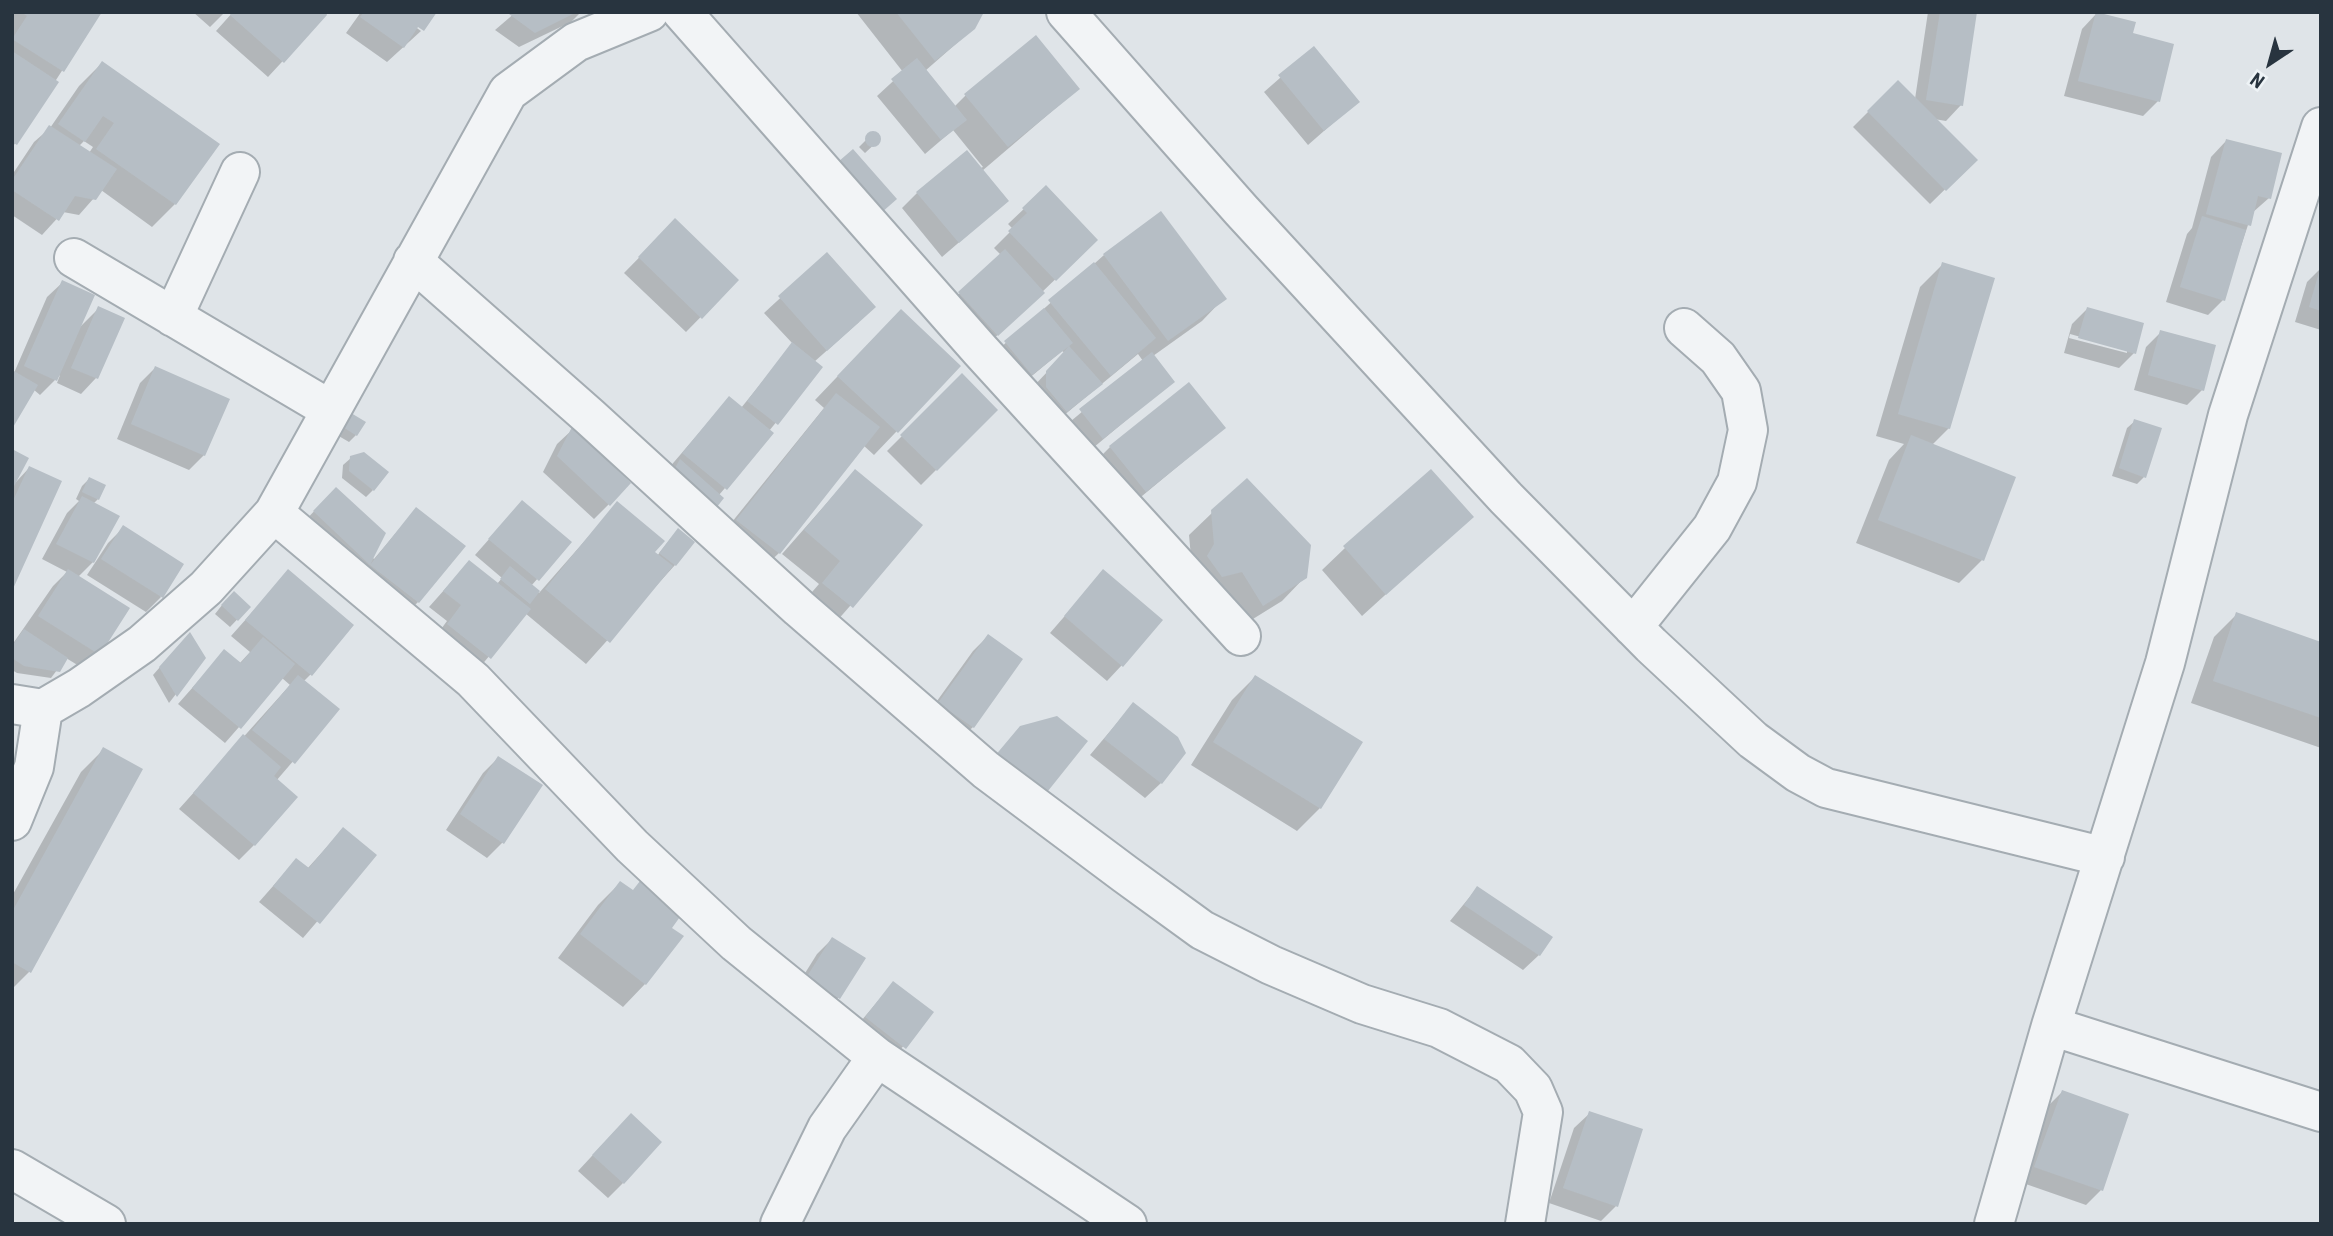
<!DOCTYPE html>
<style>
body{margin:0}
#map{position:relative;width:2333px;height:1236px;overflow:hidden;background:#dfe4e8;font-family:"Roboto Condensed",sans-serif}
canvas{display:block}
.frame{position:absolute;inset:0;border:14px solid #28343f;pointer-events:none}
.north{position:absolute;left:2235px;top:28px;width:70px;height:70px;-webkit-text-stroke:5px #eef3f6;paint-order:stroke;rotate:216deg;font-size:19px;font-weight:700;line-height:28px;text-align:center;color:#28343f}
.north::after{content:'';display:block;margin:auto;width:24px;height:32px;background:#28343f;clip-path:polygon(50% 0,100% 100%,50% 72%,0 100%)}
</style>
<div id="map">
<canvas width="2333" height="1236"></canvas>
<div class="frame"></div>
<div class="north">N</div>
</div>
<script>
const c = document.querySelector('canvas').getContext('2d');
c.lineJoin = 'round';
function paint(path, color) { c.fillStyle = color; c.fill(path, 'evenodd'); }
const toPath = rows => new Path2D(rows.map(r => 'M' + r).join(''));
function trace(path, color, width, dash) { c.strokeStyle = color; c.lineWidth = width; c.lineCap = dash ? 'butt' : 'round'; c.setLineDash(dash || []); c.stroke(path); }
paint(toPath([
 [12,12,100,12,12,148],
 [193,12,225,12,210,27],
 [233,12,328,12,268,77,216,31],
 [361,12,435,12,423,28,410,23,421,31,387,62,346,33],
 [516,12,581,12,571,22,519,47,495,30],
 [856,12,982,12,974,28,925,71,954,107,966,95,1078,89,982,171,1007,201,942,257,902,208,917,193,983,167,953,130,925,154,877,96,903,72],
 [1928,12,1976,12,1961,105,1946,121,1934,119,1975,160,1930,204,1853,127,1898,82,1915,99],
 [2097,13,2131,35,2158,101,2143,116,2064,96,2082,29],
 [1313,49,1357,102,1308,145,1264,92],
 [102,63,175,204,152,227,101,190,79,215,63,212,42,235,12,215,12,175,34,142,50,128,79,86],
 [84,141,93,147,89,153,79,146],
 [873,133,879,140,865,153,859,147],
 [2226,141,2269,198,2252,213,2223,300,2208,315,2166,302,2187,234,2192,228,2211,157],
 [1046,188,1096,240,982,350,944,308,1001,255,994,248,1013,229,1008,224],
 [675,221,737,280,686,332,624,273],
 [827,255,859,322,814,362,821,367,769,431,772,433,719,495,668,469,729,398,741,408,793,344,764,313],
 [1104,255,1224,298,1202,321,1153,356,1173,381,1087,453,1065,426,1143,361,1138,354,1051,426,1032,388,1065,353,1062,351,1016,389,990,357],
 [1943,264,1949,428,1932,445,1982,560,1959,583,1856,543,1889,460,1904,444,1876,436,1920,287],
 [2321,268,2321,330,2295,322,2307,282],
 [63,282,79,328,99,308,123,319,96,378,81,394,57,383,60,375,40,395,14,373,47,297],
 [2087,309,2134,353,2119,368,2064,353,2072,324],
 [2070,334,2127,350,2127,353,2069,338],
 [2161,332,2202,390,2187,405,2134,390,2146,347],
 [878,334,959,366,874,455,863,445,779,553,756,575,715,543,824,408,815,400],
 [155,368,204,455,189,470,117,439,140,383],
 [962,376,996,410,921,485,887,451],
 [2135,421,2144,477,2137,484,2112,476,2127,428],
 [344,423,356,435,349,442,337,435],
 [1224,428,1130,506,1095,462,1110,447],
 [572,430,609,504,594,519,543,472,557,444],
 [12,451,16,482,29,468,12,587],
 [351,458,373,490,366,497,342,478,343,465],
 [855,471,920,526,829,630,800,606,819,584,782,554],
 [89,479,98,499,93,504,96,559,78,577,99,654,84,669,66,658,51,678,17,673,12,670,12,645,53,586,67,572,42,559,67,513,79,501,76,499,82,486],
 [522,502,570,542,531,586,539,593,617,504,657,556,671,538,675,565,586,664,525,613,475,673,433,640,447,621,429,607,469,562,497,584,502,578,475,555],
 [321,504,374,559,416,509,418,602,403,617,299,527],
 [1213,512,1305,577,1282,601,1240,627,1192,568,1189,535],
 [1471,517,1362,616,1322,570,1345,548],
 [123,528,161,597,146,612,87,575,108,543],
 [288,572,311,674,303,682,338,709,276,781,254,845,239,860,179,809,290,685,282,678,225,743,178,704,224,652,239,664,250,652,231,636],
 [1103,572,1122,665,1107,681,1050,633],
 [226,600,249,607,230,627,215,614],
 [2237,614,2321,643,2321,748,2191,703,2214,637],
 [988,636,1021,660,973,727,957,742,924,719,973,651],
 [183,641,204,658,169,703,153,675],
 [1255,677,1361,743,1320,808,1297,831,1191,765,1232,700],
 [1133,704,1161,783,1145,798,1090,755],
 [104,749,29,972,12,989,12,896,81,772],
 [498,758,503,842,487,858,446,830,483,773],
 [343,829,374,855,303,938,259,902,296,860,307,869],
 [620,883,669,928,645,984,623,1007,558,958,598,905],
 [1477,888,1539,955,1523,970,1450,921],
 [832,939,863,959,838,998,823,1014,792,994,817,954],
 [893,983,932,1012,889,1063,851,1033],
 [2062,1092,2101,1190,2086,1205,2020,1182,2047,1107],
 [1590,1113,1616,1206,1601,1221,1549,1203,1574,1128],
 [616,1130,623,1183,608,1198,578,1171]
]), '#0003');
paint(toPath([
 [21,12,102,12,64,72,12,39,27,16],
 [232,12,326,12,327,15,284,63,230,15],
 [364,12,437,12,424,31,418,27,404,48,360,17],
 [512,12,577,12,535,33,509,14],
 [896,12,984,12,975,29,935,61],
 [1940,12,1977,12,1963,106,1926,100],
 [2096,12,2136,22,2133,33,2174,44,2160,102,2078,81],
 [1036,35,1080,89,1008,147,964,94],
 [1314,46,1360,102,1324,131,1278,75],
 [12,51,59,82,17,145,12,142],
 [917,58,967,120,941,140,891,79],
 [102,61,220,144,176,205,96,149,114,123,103,116,85,142,58,124],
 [1898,80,1978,160,1946,191,1867,111],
 [49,125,117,169,96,200,75,196,59,221,12,190,12,180],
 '865 139a8 8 0 1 1 16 0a8 8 0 1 1-16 0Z',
 [2226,139,2282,153,2271,199,2258,196,2251,226,2206,214],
 [853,149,897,199,881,213,838,162],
 [967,150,1009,201,959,243,916,192],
 [1046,185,1098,240,1056,281,1008,231,1027,213,1022,208],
 [1161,211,1227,299,1168,341,1103,254],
 [2202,216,2246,230,2225,301,2180,287],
 [675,218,739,280,702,319,638,257],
 [1005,249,1045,293,998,336,958,292],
 [827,252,876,307,827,351,778,296],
 [1094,262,1156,338,1111,376,1048,300],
 [1942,262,1995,278,1950,429,1898,414],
 [2320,269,2321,269,2321,311,2309,307],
 [62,280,95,295,57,381,24,366],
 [98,306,125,318,98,379,71,368],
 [2087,307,2144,323,2136,354,2078,338],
 [1044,308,1073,343,1032,375,1004,341],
 [901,309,961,366,898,433,837,376],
 [2160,330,2216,345,2204,391,2148,375],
 [792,342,823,367,778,425,747,401],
 [1069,346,1103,384,1067,412,1046,387,1046,371],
 [1152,352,1175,382,1103,439,1079,409],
 [155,366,230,399,205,456,131,424],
 [12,370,38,385,12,429],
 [962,373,998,410,937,471,900,435],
 [1189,382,1226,428,1146,492,1109,446],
 [836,393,880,427,780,554,736,520],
 [729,396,774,433,727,490,682,453],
 [351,413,366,422,357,436,343,427],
 [2134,419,2162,428,2146,478,2119,468],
 [572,427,631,483,610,506,557,456],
 [1911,435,2016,477,1984,561,1878,520],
 [12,449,29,458,12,490],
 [364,452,389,472,374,491,349,471,350,456],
 [680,459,724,498,713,512,671,476],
 [29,466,62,481,12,591,12,503],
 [855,469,923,525,853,608,822,583,840,561,804,530],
 [1431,469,1474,517,1386,595,1343,546],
 [89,477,106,485,99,500,82,492],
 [1247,478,1311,545,1307,578,1263,606,1242,572,1222,577,1207,556,1214,544,1211,510],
 [336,487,386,533,370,565,313,511],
 [82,496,120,516,94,563,56,544],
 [522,500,572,542,539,581,488,539],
 [617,501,665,541,655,552,673,566,610,643,545,589],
 [416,507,466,546,419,603,370,565],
 [123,525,184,564,163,598,101,559],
 [678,528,695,542,676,566,659,553],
 [469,560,531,609,491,659,447,624,461,605,443,591],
 [510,566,540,591,530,604,500,579],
 [68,569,130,608,100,655,38,616],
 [288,569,354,625,312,676,245,620],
 [1103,569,1163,620,1123,667,1064,616],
 [234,591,251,607,238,621,221,605],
 [2236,612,2321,642,2321,718,2213,681],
 [24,629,68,658,60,672,24,666,12,658,12,646],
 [190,632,206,658,177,697,159,667],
 [988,634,1023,659,974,728,938,703],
 [263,637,295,664,241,729,192,688,224,649,241,663],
 [298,675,340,709,295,764,252,730],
 [1255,675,1363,742,1321,809,1213,742],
 [1133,702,1178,737,1186,753,1162,784,1104,739],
 [1057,716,1088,741,1044,796,994,757,1020,726],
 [243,734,281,767,274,776,298,797,255,846,193,793],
 [103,747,143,769,31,973,12,962,12,912],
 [498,756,543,785,504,844,460,814],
 [343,827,377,855,320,924,273,886,296,858,309,868],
 [620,881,633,890,640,881,682,914,672,928,684,936,646,985,580,934],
 [1477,886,1553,937,1540,956,1464,905],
 [832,937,866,958,840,999,806,978],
 [893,981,934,1012,906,1049,865,1017],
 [2062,1090,2129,1114,2103,1191,2034,1167],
 [1589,1111,1643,1129,1618,1207,1563,1188],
 [631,1113,662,1142,624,1184,592,1155]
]), '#b6bec5');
const minor = toPath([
 [682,12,980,350,1241,636],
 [1066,12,1241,210,1506,498,1651,645,1753,740,1798,773,1826,788,2105,857],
 [74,258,331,410],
 [413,261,590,417,799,608,986,770,1125,874,1202,930,1271,965,1362,1004,1439,1028,1509,1064,1533,1089,1543,1112,1525,1224],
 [173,317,240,172],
 [274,513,473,680,632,846,736,943,877,1057,1127,1224],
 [1633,627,1712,528,1737,482,1748,430,1741,391,1718,358,1684,328],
 [12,704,43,709,79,688,142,644,206,588,274,513,508,92,576,42,649,12],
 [12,821,34,767,43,709],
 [2051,1026,2321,1112],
 [12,1169,106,1224],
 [780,1224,827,1128,877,1057],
 [1994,1224,2051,1026,2165,663,2228,415,2321,127]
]);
trace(minor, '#a4acb2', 42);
trace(minor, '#f2f4f6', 38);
</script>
